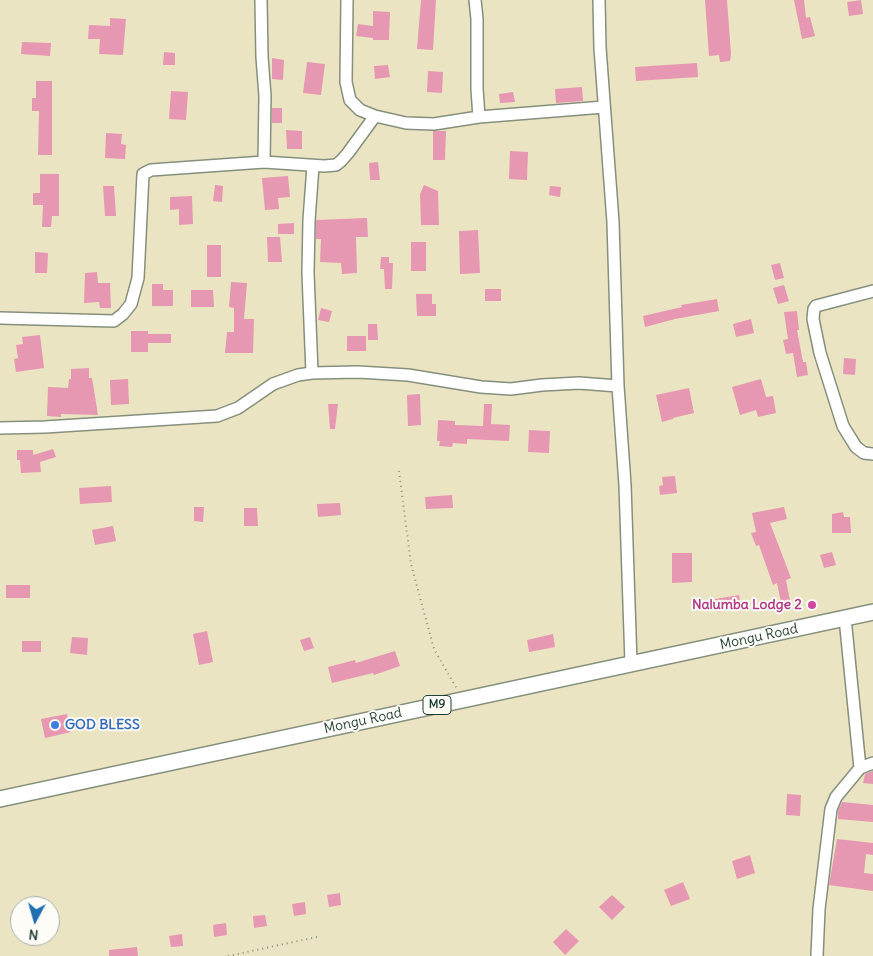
<!DOCTYPE html>
<style>
body{margin:0}
#map{position:relative;width:873px;height:956px;overflow:hidden;background:#ebe4c3;font-family:Delius,sans-serif}
canvas{display:block}
.north{position:absolute;left:10px;top:896px;width:50px;height:50px;box-sizing:border-box;background:#fdfcf7;border:1px solid #a4b0a9;border-radius:50%;rotate:186deg;font-size:14px;font-weight:700;line-height:20px;text-align:center;color:#1f3d34}
.north::after{content:'';display:block;margin:auto;width:18px;height:22px;background:#1f6fb2;clip-path:polygon(50% 0,100% 100%,50% 72%,0 100%)}
</style>
<div id="map">
<canvas width="873" height="956"></canvas>
<div class="north">N</div>
</div>
<script>
const c = document.querySelector('canvas').getContext('2d');
c.lineJoin = 'round';
function paint(path, color) { c.fillStyle = color; c.fill(path, 'evenodd'); }
const toPath = rows => new Path2D(rows.map(r => 'M' + r).join(''));
function trace(path, color, width, dash) { c.strokeStyle = color; c.lineWidth = width; c.lineCap = dash ? 'butt' : 'round'; c.setLineDash(dash || []); c.stroke(path); }
function label(font, color, halo, rows, align = 'center') {
  c.font = font + ' Delius,sans-serif'; c.lineWidth = 4; c.setLineDash([]); c.textBaseline = 'middle'; c.strokeStyle = halo; c.fillStyle = color; for (const [text, x, y, turn = 0] of rows) {
    c.save(); c.translate(x, y); c.rotate((+turn || 0) * Math.PI / 180); c.textAlign = isNaN(turn) ? turn : align; if (halo) c.strokeText(text, 0, 0); c.fillText(text, 0, 0); c.restore();
  }
}
paint(toPath([
 [421,0,436,0,433,50,417,49],
 [705,0,727,0,731,54,730,61,720,62,719,55,709,56],
 [794,0,804,0,806,18,810,17,815,36,802,39],
 [861,0,863,14,849,16,847,2],
 [373,11,390,12,389,40,373,40,373,38,356,36,358,24,373,26],
 [110,18,126,19,123,55,99,54,100,39,88,39,89,25,110,26],
 [22,42,51,43,50,56,21,54],
 [164,52,175,53,175,65,163,65],
 [272,58,284,60,283,80,272,79],
 [307,62,325,64,321,95,303,93],
 [697,63,698,77,636,81,635,67],
 [388,65,390,77,375,79,374,66],
 [428,71,443,72,442,93,427,92],
 [36,81,52,81,52,155,38,155,39,111,32,111,32,98,36,98],
 [582,87,583,101,556,103,555,89],
 [171,91,188,92,186,120,169,119],
 [513,92,515,102,500,103,499,94],
 [272,108,282,108,282,123,272,123],
 [286,130,302,131,302,149,287,149],
 [433,131,446,131,445,160,433,160],
 [106,133,122,134,121,144,126,145,125,159,105,158],
 [510,151,528,152,527,180,509,179],
 [378,162,380,180,370,180,369,163],
 [40,174,59,174,59,216,52,216,51,227,42,227,43,205,33,205,33,193,40,193],
 [288,176,290,197,278,198,279,209,265,210,262,178],
 [215,185,223,186,222,202,213,201],
 [424,185,438,191,439,225,421,225,420,194],
 [103,186,114,186,116,216,105,216],
 [550,186,561,187,560,197,549,195],
 [192,196,193,224,179,225,179,209,170,210,170,197],
 [367,218,368,237,356,237,357,273,342,274,341,263,320,262,321,239,316,239,316,220],
 [294,223,294,234,278,234,278,224],
 [478,230,480,273,460,274,459,231],
 [267,237,280,237,282,262,268,262],
 [411,242,426,242,426,271,411,271],
 [207,245,221,245,221,277,207,277],
 [35,252,48,253,47,273,35,273],
 [381,257,389,257,389,263,393,263,392,289,385,289,384,269,380,269],
 [780,263,784,278,775,280,771,265],
 [97,272,98,283,110,283,111,308,100,308,99,302,84,303,85,273],
 [231,282,247,283,244,319,254,319,253,353,225,353,227,332,234,332,234,308,229,307],
 [152,284,163,284,163,290,173,290,173,306,152,306],
 [784,285,789,301,778,304,773,288],
 [485,289,501,289,501,301,485,301],
 [191,290,213,290,214,307,191,307],
 [416,294,432,294,432,304,436,304,436,316,417,316],
 [717,299,719,311,675,319,645,327,643,316,682,307,681,305],
 [321,308,332,311,329,322,318,320],
 [797,311,799,330,797,330,803,362,806,362,808,375,797,377,793,353,786,354,783,340,788,339,784,312],
 [751,319,754,333,736,337,733,324],
 [368,324,377,324,378,340,368,340],
 [131,331,148,331,148,334,171,334,171,343,148,343,148,352,131,352],
 [40,335,44,368,16,372,14,359,18,358,16,345,23,344,22,337],
 [347,336,366,336,366,351,347,351],
 [844,358,856,359,855,375,843,374],
 [89,368,89,378,92,378,98,415,61,414,61,417,47,416,48,387,68,388,69,379,71,379,71,369],
 [128,379,129,404,111,405,110,380],
 [761,379,766,397,773,396,776,413,758,417,756,410,740,415,732,387],
 [689,388,694,413,673,418,673,419,662,422,656,395],
 [420,394,421,425,408,426,407,395],
 [328,404,338,404,335,429,330,429],
 [484,404,492,404,491,424,510,425,509,441,467,439,467,444,453,443,452,447,439,446,440,441,437,441,438,420,455,421,455,425,483,426],
 [529,430,550,431,549,453,528,452],
 [53,449,56,457,40,462,41,472,21,473,20,460,17,460,17,450,33,450,33,455],
 [675,476,677,493,660,495,659,486,663,485,662,477],
 [111,486,112,502,80,504,79,488],
 [452,495,453,508,426,509,425,497],
 [340,503,341,515,318,517,317,504],
 [194,507,204,507,203,522,194,521],
 [784,507,787,519,770,523,791,578,786,580,790,601,781,602,777,583,773,585,759,545,756,546,751,533,756,532,752,513],
 [244,508,257,508,258,526,244,526],
 [843,512,844,517,850,517,851,533,832,533,832,514],
 [113,526,116,541,95,545,92,530],
 [832,552,836,565,824,568,820,555],
 [672,553,692,553,692,582,672,583],
 [6,585,30,585,30,598,6,598],
 [739,595,741,607,717,612,715,599],
 [207,631,213,662,199,665,193,634],
 [553,634,555,647,529,652,527,640],
 [72,637,88,638,87,655,70,653],
 [310,637,314,648,304,651,300,640],
 [22,641,41,641,41,652,22,652],
 [395,651,400,666,374,675,373,673,332,683,328,667,355,660,356,663],
 [67,714,71,732,45,738,41,719],
 [873,771,873,784,863,783,865,774],
 [787,794,801,795,800,816,786,815],
 [842,802,873,805,873,822,838,819,838,811],
 [837,839,873,843,873,855,866,854,864,873,873,874,873,891,829,885],
 [750,855,755,873,737,879,732,861],
 [683,882,690,899,671,906,664,890],
 [340,893,341,905,329,907,327,895],
 [612,895,625,907,612,920,599,907],
 [305,902,306,914,294,916,292,904],
 [265,915,267,926,254,928,253,916],
 [226,923,227,935,214,937,213,925],
 [566,929,579,941,565,955,553,942],
 [182,934,183,946,171,947,169,936],
 [137,947,138,956,109,956,109,950]
]), '#e697b1');
const minor = toPath([
 [261,0,262,57,265,96,264,162,324,166,336,165,341,161,348,153,375,116],
 [347,0,346,82,350,100,360,110,375,116,406,123,434,124,479,117,604,107],
 [475,0,477,19,477,89,479,117],
 [599,0,600,48,613,222,618,386,625,485,631,663],
 [873,291,816,306,814,309,813,319,820,353,843,426,856,447,864,453,873,454],
 [0,318,114,321,123,314,131,304,138,278,143,174,151,170,264,162],
 [312,373,308,273,309,220,313,166],
 [0,428,45,427,217,416,238,408,273,384,298,375,312,373,358,372,408,375,481,387,511,389,542,385,579,383,618,386],
 [860,768,873,763],
 [817,956,819,909,831,809,836,797,860,768,845,618]
]);
const major = toPath([
 [0,799,873,612]
]);
trace(minor, '#85907c', 14);
trace(major, '#85907c', 18);
trace(toPath([
 [399,471,411,564,434,649,457,689],
 [228,956,317,937]
]), '#85907c', 2, [1, 4]);
trace(minor, '#fff', 11);
trace(major, '#fff', 15);
for (const [x, y, r, color] of [
 [812,605,5,"#d1479c"],
 [55,725,5,"#3f7fe0"]
]) { const dot = new Path2D(); dot.arc(x, y, r, 0, 2 * Math.PI); c.fillStyle = color; c.fill(dot); trace(dot, '#fdfcf7', 2); }
for (const [x, y, w] of [
 [437,705,28]
]) { const box = new Path2D(); box.roundRect(x - w / 2, y - 9.5, w, 19, 4); c.fillStyle = '#fdfcf7'; c.fill(box); trace(box, '#1f3d34', 1); }
label('bold 12px', '#1f3d34', null, [
 ["M9",437,705]
]);
label('bold 14px', '#b23c85', '#fdfcf7', [
 ["Nalumba Lodge 2",802,605]
], 'right');
label('14px', '#1f3d34', '#fdfcf7', [
 ["Mongu Road",759,637,-12],
 ["Mongu Road",363,721,-12]
]);
label('bold 14px', '#366cbe', '#fdfcf7', [
 ["GOD BLESS",65,725]
], 'left');
</script>
